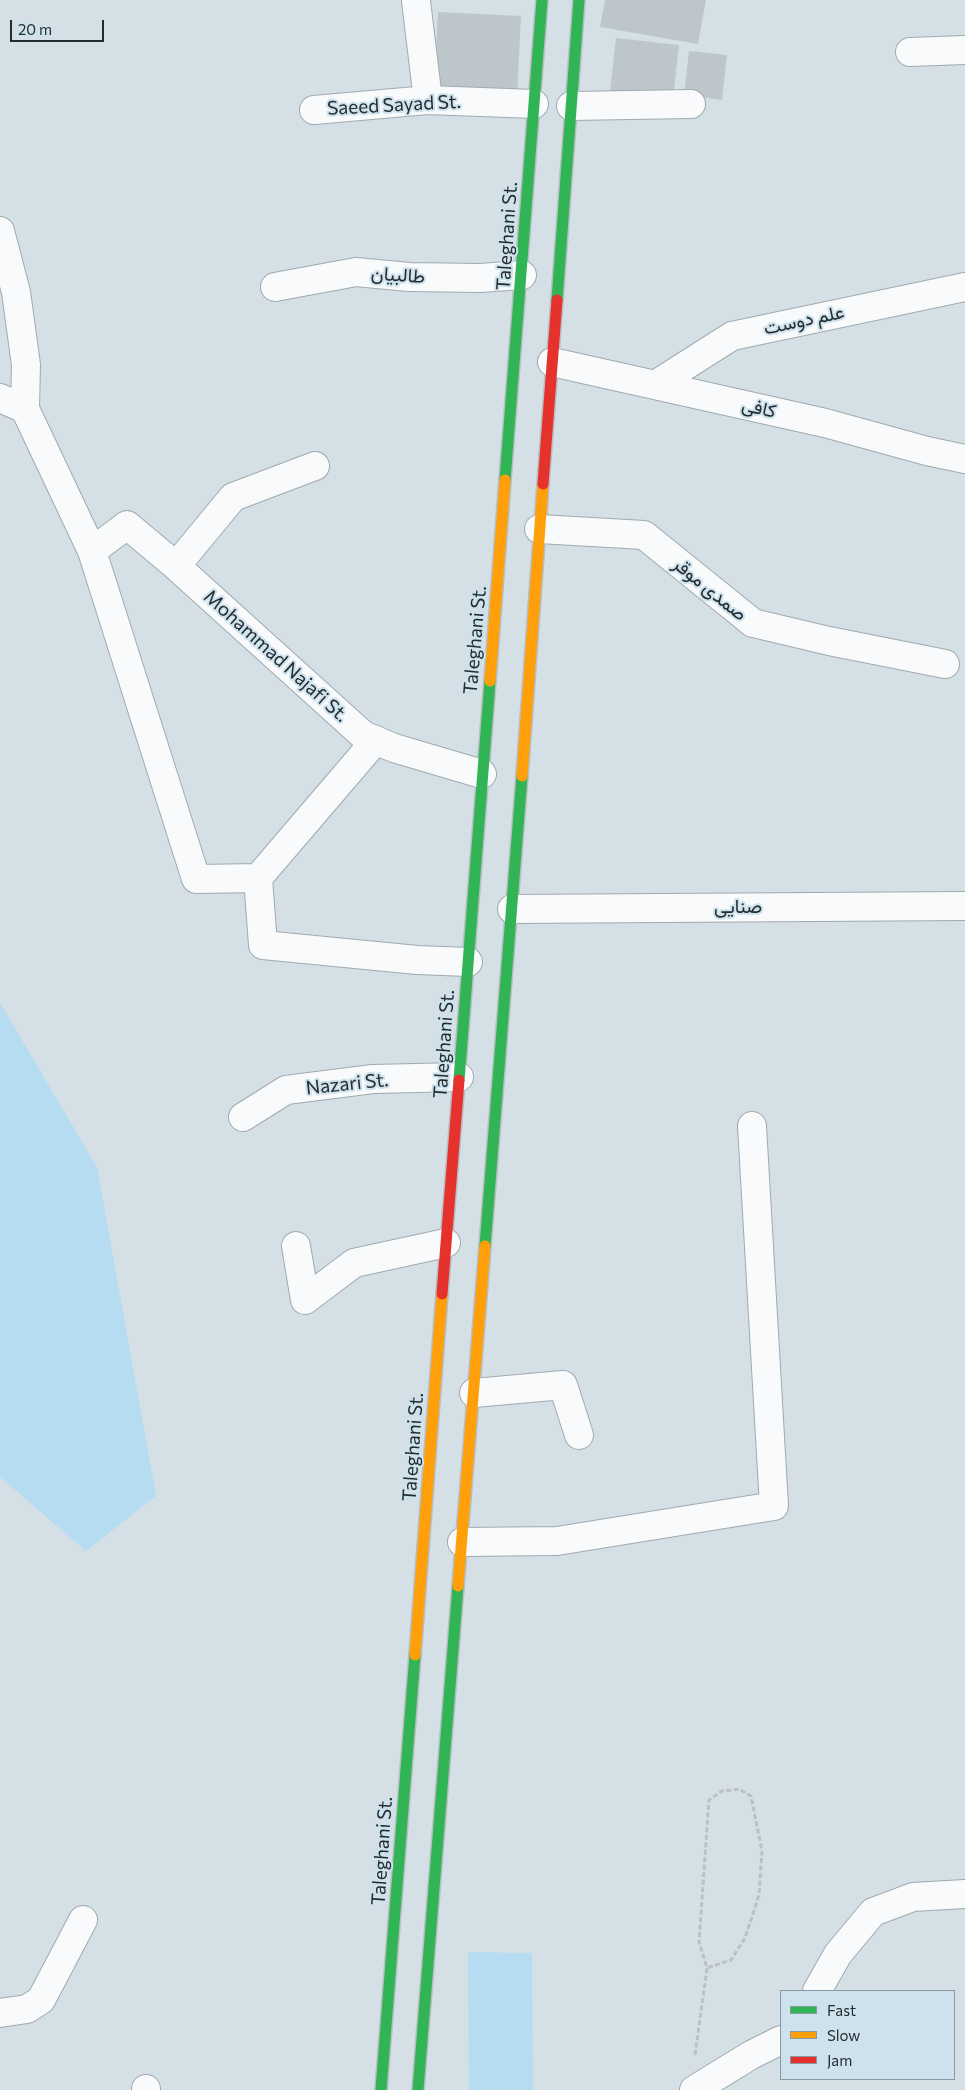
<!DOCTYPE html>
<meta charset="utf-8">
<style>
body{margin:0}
#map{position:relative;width:965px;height:2090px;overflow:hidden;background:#d4e0e6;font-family:Commissioner,sans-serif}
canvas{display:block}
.legend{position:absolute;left:780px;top:1990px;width:175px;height:90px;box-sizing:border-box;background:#cde2ed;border:1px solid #8999a1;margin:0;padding:6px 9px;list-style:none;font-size:15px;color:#242c30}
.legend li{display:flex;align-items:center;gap:10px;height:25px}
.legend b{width:25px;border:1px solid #8999a1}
.scale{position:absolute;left:10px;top:20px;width:94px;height:22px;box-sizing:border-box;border:2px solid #242c30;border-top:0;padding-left:6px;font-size:15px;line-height:18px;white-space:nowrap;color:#242c30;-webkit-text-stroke:4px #cde2ed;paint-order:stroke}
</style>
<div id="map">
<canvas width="965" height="2090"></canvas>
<ul class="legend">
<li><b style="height:6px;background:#30b455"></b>Fast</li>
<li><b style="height:6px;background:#ff9f0a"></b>Slow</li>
<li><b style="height:6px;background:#e5322d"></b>Jam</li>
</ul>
<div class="scale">20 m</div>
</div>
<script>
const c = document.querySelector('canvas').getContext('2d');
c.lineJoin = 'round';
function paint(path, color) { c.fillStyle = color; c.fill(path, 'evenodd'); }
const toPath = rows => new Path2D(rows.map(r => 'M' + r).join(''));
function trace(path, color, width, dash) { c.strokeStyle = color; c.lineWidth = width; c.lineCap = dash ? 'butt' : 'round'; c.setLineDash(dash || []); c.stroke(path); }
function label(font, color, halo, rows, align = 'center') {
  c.font = font + ' Commissioner,Vazirmatn,sans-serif'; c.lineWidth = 4; c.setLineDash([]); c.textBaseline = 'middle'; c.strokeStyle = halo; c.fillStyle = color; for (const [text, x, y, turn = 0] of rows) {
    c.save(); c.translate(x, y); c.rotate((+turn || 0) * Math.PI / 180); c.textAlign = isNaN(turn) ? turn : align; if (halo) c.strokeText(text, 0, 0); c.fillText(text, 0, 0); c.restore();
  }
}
paint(toPath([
 [0,1003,97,1167,156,1496,86,1551,0,1477],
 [468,1952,532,1953,533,2090,469,2090]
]), '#b5dcf0');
paint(toPath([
 [605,0,706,0,698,44,600,27],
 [438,12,521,16,517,97,434,93],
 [616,38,679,45,673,99,610,92],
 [689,51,727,55,722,100,684,95]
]), '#bdc7cb');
const street = toPath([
 [416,1,428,100],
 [910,52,965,50],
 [571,106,691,104],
 [314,110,428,100,534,104],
 [0,231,16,292,26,365,25,409],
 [275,287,356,272,409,277,480,278,522,275],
 [552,362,825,423,927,451,965,459],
 [655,385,732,336,965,287],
 [0,398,25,409,92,551,196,879,258,878],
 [539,529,644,535,753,623,829,641,945,664],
 [92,551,127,525,176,566,363,735,394,748,482,774],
 [176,566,233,497,315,466],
 [376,740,258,878,263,945,417,960,468,962],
 [512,909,965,906],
 [243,1117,286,1090,373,1079,459,1077],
 [296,1246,305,1300,354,1263,446,1243],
 [474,1393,563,1385,579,1435],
 [462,1542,557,1541,774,1506,752,1126],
 [817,1991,838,1954,873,1912,913,1897,965,1894],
 [0,2013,27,2009,41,2000,83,1920],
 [146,2090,146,2089],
 [694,2090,751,2055,781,2040]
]);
const fast = toPath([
 [557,300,579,0],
 [505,480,542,0],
 [459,1080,490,681],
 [485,1246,522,776],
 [381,2090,415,1655],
 [418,2090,458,1586]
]);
const slow = toPath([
 [490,681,505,480],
 [522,776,543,484],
 [458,1586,485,1246],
 [415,1655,442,1294]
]);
const jam = toPath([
 [543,484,557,300],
 [442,1294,459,1080]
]);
trace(street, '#a0aaae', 30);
trace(fast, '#b8bec1', 14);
trace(slow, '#b8bec1', 14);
trace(jam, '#b8bec1', 14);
trace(toPath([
 [695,2055,707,1968,699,1942,709,1800,722,1791,739,1789,751,1796,762,1851,759,1895,745,1938,731,1960,707,1968]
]), '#bcc0c2', 3, [5, 2.5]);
trace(street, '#f9fafb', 28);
trace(fast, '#30b455', 11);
trace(slow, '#ff9f0a', 11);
trace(jam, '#e5322d', 11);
label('19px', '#242c30', '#cde2ed', [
 ["Saeed Sayad St.",394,105,-3],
 ["Taleghani St.",507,236,-86],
 ["طالبیان",398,275,4],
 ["علم دوست",804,320,-12],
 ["کافی",759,408,13],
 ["صمدی موقر",710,589,39],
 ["Taleghani St.",475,640,-85],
 ["Mohammad Najafi St.",276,656,42],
 ["صنایی",738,907],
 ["Taleghani St.",444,1044,-86],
 ["Nazari St.",347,1084,-6],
 ["Taleghani St.",413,1447,-86],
 ["Taleghani St.",382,1851,-86]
]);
</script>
